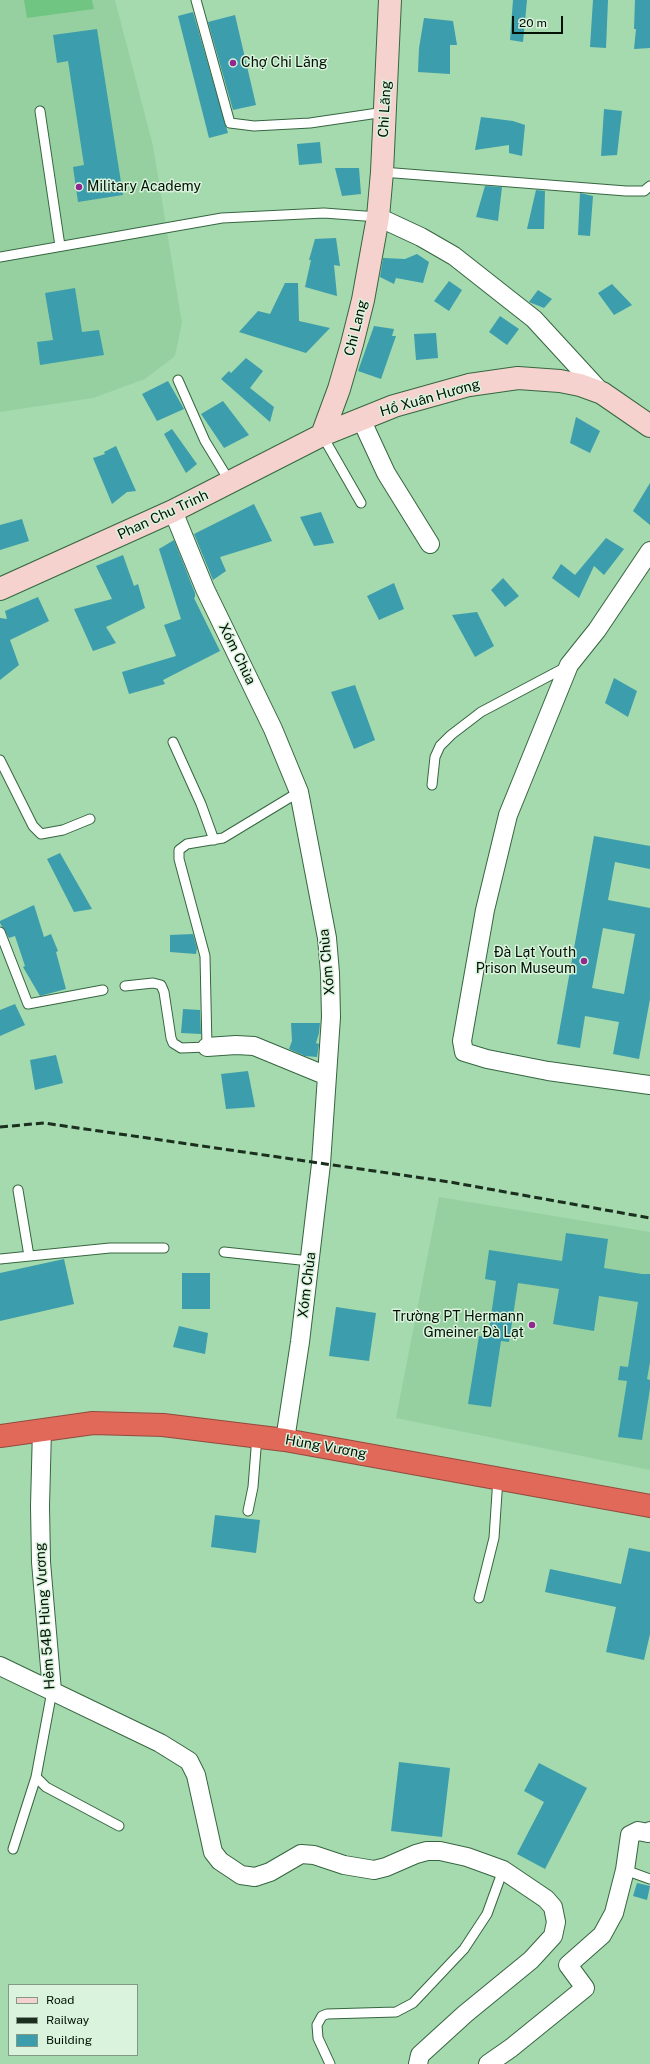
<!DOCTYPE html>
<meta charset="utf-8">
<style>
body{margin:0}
#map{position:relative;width:650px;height:2064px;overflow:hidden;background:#a5d9ae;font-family:"Public Sans",sans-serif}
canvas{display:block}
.legend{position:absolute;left:8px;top:1984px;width:130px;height:72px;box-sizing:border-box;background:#d9f3dc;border:1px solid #839986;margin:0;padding:5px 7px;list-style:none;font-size:12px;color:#011104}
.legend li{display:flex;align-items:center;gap:8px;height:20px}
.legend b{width:20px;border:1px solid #839986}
.scale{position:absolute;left:512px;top:16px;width:51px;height:18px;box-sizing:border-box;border:2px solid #011104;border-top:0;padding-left:5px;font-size:12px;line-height:14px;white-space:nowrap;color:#011104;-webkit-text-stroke:3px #d9f3dc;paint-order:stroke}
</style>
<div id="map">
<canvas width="650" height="2064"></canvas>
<ul class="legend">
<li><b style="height:5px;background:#f6d2ce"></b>Road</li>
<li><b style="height:5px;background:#1a2f1d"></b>Railway</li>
<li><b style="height:11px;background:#3c9dac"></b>Building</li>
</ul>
<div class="scale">20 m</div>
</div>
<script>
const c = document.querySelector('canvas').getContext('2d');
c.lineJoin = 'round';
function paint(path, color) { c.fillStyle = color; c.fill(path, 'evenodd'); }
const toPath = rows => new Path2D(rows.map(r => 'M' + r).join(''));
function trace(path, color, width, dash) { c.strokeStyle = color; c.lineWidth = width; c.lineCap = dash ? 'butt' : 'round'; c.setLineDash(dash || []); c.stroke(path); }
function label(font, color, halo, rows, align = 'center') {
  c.font = font + ' "Public Sans",sans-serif'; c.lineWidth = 3; c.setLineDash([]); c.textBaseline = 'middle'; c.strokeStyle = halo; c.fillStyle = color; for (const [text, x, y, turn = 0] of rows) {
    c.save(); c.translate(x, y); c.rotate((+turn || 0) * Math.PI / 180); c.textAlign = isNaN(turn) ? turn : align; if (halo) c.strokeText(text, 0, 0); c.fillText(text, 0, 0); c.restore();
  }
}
paint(toPath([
 [0,0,115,0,153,146,182,323,175,356,145,379,93,398,0,412],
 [439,1197,650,1232,650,1470,396,1418]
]), '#96d0a0');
paint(toPath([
 [24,0,92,0,94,9,27,18]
]), '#71c582');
paint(toPath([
 [513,0,527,0,523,42,510,40],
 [593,0,608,0,606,48,590,47],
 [635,0,650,0,650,48,634,49,636,29,634,29],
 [193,12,228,133,209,138,178,16],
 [235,15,256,105,233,110,208,22],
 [424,18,453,21,457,45,450,45,450,74,418,72,419,48],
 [97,29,123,195,78,202,73,167,84,165,68,61,57,63,53,35],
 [604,109,622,111,617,155,601,156],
 [481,117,513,121,525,125,522,156,509,153,509,145,475,150],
 [320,142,322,163,299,165,297,144],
 [335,168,359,168,361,194,342,196],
 [485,186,502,187,498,221,476,217],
 [536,190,545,191,544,229,527,229],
 [580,193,593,196,590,236,578,235],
 [336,238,340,266,334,265,337,296,305,287,311,260,309,260,315,239],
 [417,254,429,262,423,283,396,278,394,284,380,277,383,258,405,259],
 [449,281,462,290,449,311,434,301],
 [285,283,298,283,299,321,330,328,306,353,239,332,258,311,270,314],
 [612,284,632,305,614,315,598,293],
 [75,288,82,332,99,330,104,355,40,365,37,342,53,340,45,293],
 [538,290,552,299,544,308,529,302],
 [500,316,519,329,507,345,489,332],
 [374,326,394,329,392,336,396,336,381,379,358,371],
 [436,333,438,358,416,360,414,334],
 [246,358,263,371,250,388,274,407,270,422,221,379,229,371,231,373],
 [168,381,184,409,157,421,142,394],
 [223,401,249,435,224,448,201,414],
 [576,417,600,431,590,453,570,443],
 [172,429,197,464,186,473,164,434],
 [116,446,136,491,127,492,112,504,93,458,105,454,104,452],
 [650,483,650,525,633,511],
 [254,504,272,541,220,557,226,571,213,580,194,534],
 [321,512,334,543,314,546,300,517],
 [22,519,29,541,0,550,0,525],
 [606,538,624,549,604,575,594,566,579,598,552,578,561,564,575,575],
 [174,540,195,593,195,597,194,598,220,651,163,680,165,684,129,694,122,672,176,656,164,625,181,619,159,549],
 [123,555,134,586,138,584,145,608,106,627,116,643,93,651,74,609,112,599,96,566],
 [503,578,519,596,505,607,491,590],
 [394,583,404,609,379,620,367,596],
 [38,597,49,621,10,640,19,665,0,680,0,618,7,619,5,611],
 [477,612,494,646,475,657,452,615],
 [614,678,637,691,628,717,605,703],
 [355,685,375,740,354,749,331,692],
 [594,836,650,846,650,869,615,862,608,900,650,908,650,999,639,1059,613,1054,619,1022,585,1016,580,1048,557,1044],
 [603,928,635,934,624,994,592,988],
 [60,853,92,909,74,912,47,859],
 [34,905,44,937,51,934,58,951,56,952,66,989,40,996,23,967,25,966,15,936,9,938,0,923,0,921],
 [193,934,197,948,196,954,170,952,170,935],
 [15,1004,25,1025,0,1036,0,1010],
 [183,1009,200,1010,201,1034,181,1033],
 [291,1023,320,1023,319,1033,316,1043,319,1044,317,1057,305,1056,289,1049,292,1041],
 [56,1055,63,1083,35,1090,30,1060],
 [248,1071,255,1107,226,1109,221,1074],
 [566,1233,608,1239,604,1268,642,1274,650,1274,650,1362,647,1379,650,1380,650,1388,642,1440,618,1437,627,1381,618,1380,620,1366,628,1367,638,1302,599,1296,594,1331,553,1324,559,1289,518,1283,509,1342,501,1341,491,1407,468,1404,479,1336,488,1337,496,1281,485,1279,489,1250,562,1261],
 [64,1259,74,1304,0,1321,0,1273],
 [182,1273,210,1273,210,1309,182,1309],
 [336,1307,376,1313,369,1361,329,1356],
 [179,1326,208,1333,205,1354,173,1347],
 [215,1515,260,1520,256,1553,211,1547],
 [629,1548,650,1552,650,1634,644,1660,606,1652,616,1607,545,1592,550,1569,621,1584],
 [399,1762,450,1768,442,1837,391,1831],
 [539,1763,587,1788,545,1869,517,1854,544,1802,524,1791],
 [637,1883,650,1886,647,1900,633,1896]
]), '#3c9dac');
const lane = toPath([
 [196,0,230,123,254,126,310,123,385,112],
 [40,111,60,246],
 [382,172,626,191,644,191,650,186],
 [0,257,222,218,324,213,378,217],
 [178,380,205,441,230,482],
 [322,435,361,503],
 [173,742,201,804,214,840],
 [0,760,33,826,41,834,63,830,90,819],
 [432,785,435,757,440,746,451,735,481,712,566,667],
 [0,932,28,1004,103,990],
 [125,986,153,983,161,985,164,992,171,1038,173,1043,181,1048,207,1047,205,956,179,859,179,850,187,844,223,838,299,792],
 [18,1190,29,1256],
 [224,1252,310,1261],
 [0,1259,110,1248,164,1248],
 [248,1511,253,1487,257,1436],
 [479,1598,494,1538,498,1478],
 [52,1691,36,1777,46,1787,119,1826],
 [13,1849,36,1777],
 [625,1870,650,1879],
 [330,2064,318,2038,317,2025,322,2016,327,2014,396,2012,413,2003,464,1949,487,1914,503,1870]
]);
const street = toPath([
 [378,217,421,237,454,256,534,319,602,393],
 [361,419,386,473,430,544],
 [173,511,205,589,273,729,299,792,327,938,330,973,331,1017,321,1164,300,1342,285,1440],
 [650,551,597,630,569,665,508,815,485,910,462,1041,464,1052,487,1059,548,1071,650,1085],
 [207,1047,236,1045,254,1046,327,1076],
 [42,1429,40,1506,41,1562,52,1691],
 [0,1666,160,1743,189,1761,196,1775,213,1852,220,1861,241,1875,255,1877,270,1872,301,1854,314,1855,344,1865,374,1870,386,1867,416,1854,427,1851,440,1851,467,1857,503,1870,546,1899,553,1907,556,1922,553,1936,531,1960,465,2014,420,2055,418,2064],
 [488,2064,511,2048,585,1988,568,1965,602,1935,614,1913,625,1870,630,1835,638,1831,648,1833,650,1831]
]);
const secondary = toPath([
 [322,435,339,389,352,344,363,300,378,217,382,172,390,0],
 [0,589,173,511,322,435,394,406,469,385,518,378,560,381,580,385,602,393,650,426]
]);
const highway = toPath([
 [0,1436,93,1423,163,1425,285,1440,650,1506]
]);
trace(lane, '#366640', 11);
trace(street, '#366640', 20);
trace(secondary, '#366640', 24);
trace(highway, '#934a3c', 24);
trace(lane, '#fff', 9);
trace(street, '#fff', 18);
trace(secondary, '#f6d2ce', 22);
trace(highway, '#e1695a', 22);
trace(toPath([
 [0,1127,44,1123,450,1182,650,1218]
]), '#1a2f1d', 3, [8, 4]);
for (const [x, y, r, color] of [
 [233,63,4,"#90288d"],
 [79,187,4,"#90288d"],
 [584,961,4,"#90288d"],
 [532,1325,4,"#90288d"]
]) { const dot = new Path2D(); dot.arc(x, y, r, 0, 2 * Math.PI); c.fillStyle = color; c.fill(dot); trace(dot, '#d9f3dc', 1.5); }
label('14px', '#011104', '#d9f3dc', [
 ["Chợ Chi Lăng",241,63],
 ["Military Academy",87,187],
 ["Đà Lạt Youth",576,953,"right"],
 ["Prison Museum",576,969,"right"],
 ["Trường PT Hermann",524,1317,"right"],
 ["Gmeiner Đà Lạt",524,1333,"right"]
], 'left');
label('14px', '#011104', '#d9f3dc', [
 ["Chi Lăng",385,109,-87],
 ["Chi Lang",356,328,-76],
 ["Hồ Xuân Hương",430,398,-16],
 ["Phan Chu Trinh",163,515,-25],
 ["Xóm Chùa",237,654,64],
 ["Xóm Chùa",327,962,-95],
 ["Xóm Chùa",307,1285,-83],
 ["Hùng Vương",326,1447,10],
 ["Hẻm 54B Hùng Vương",45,1616,-94]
]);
</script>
